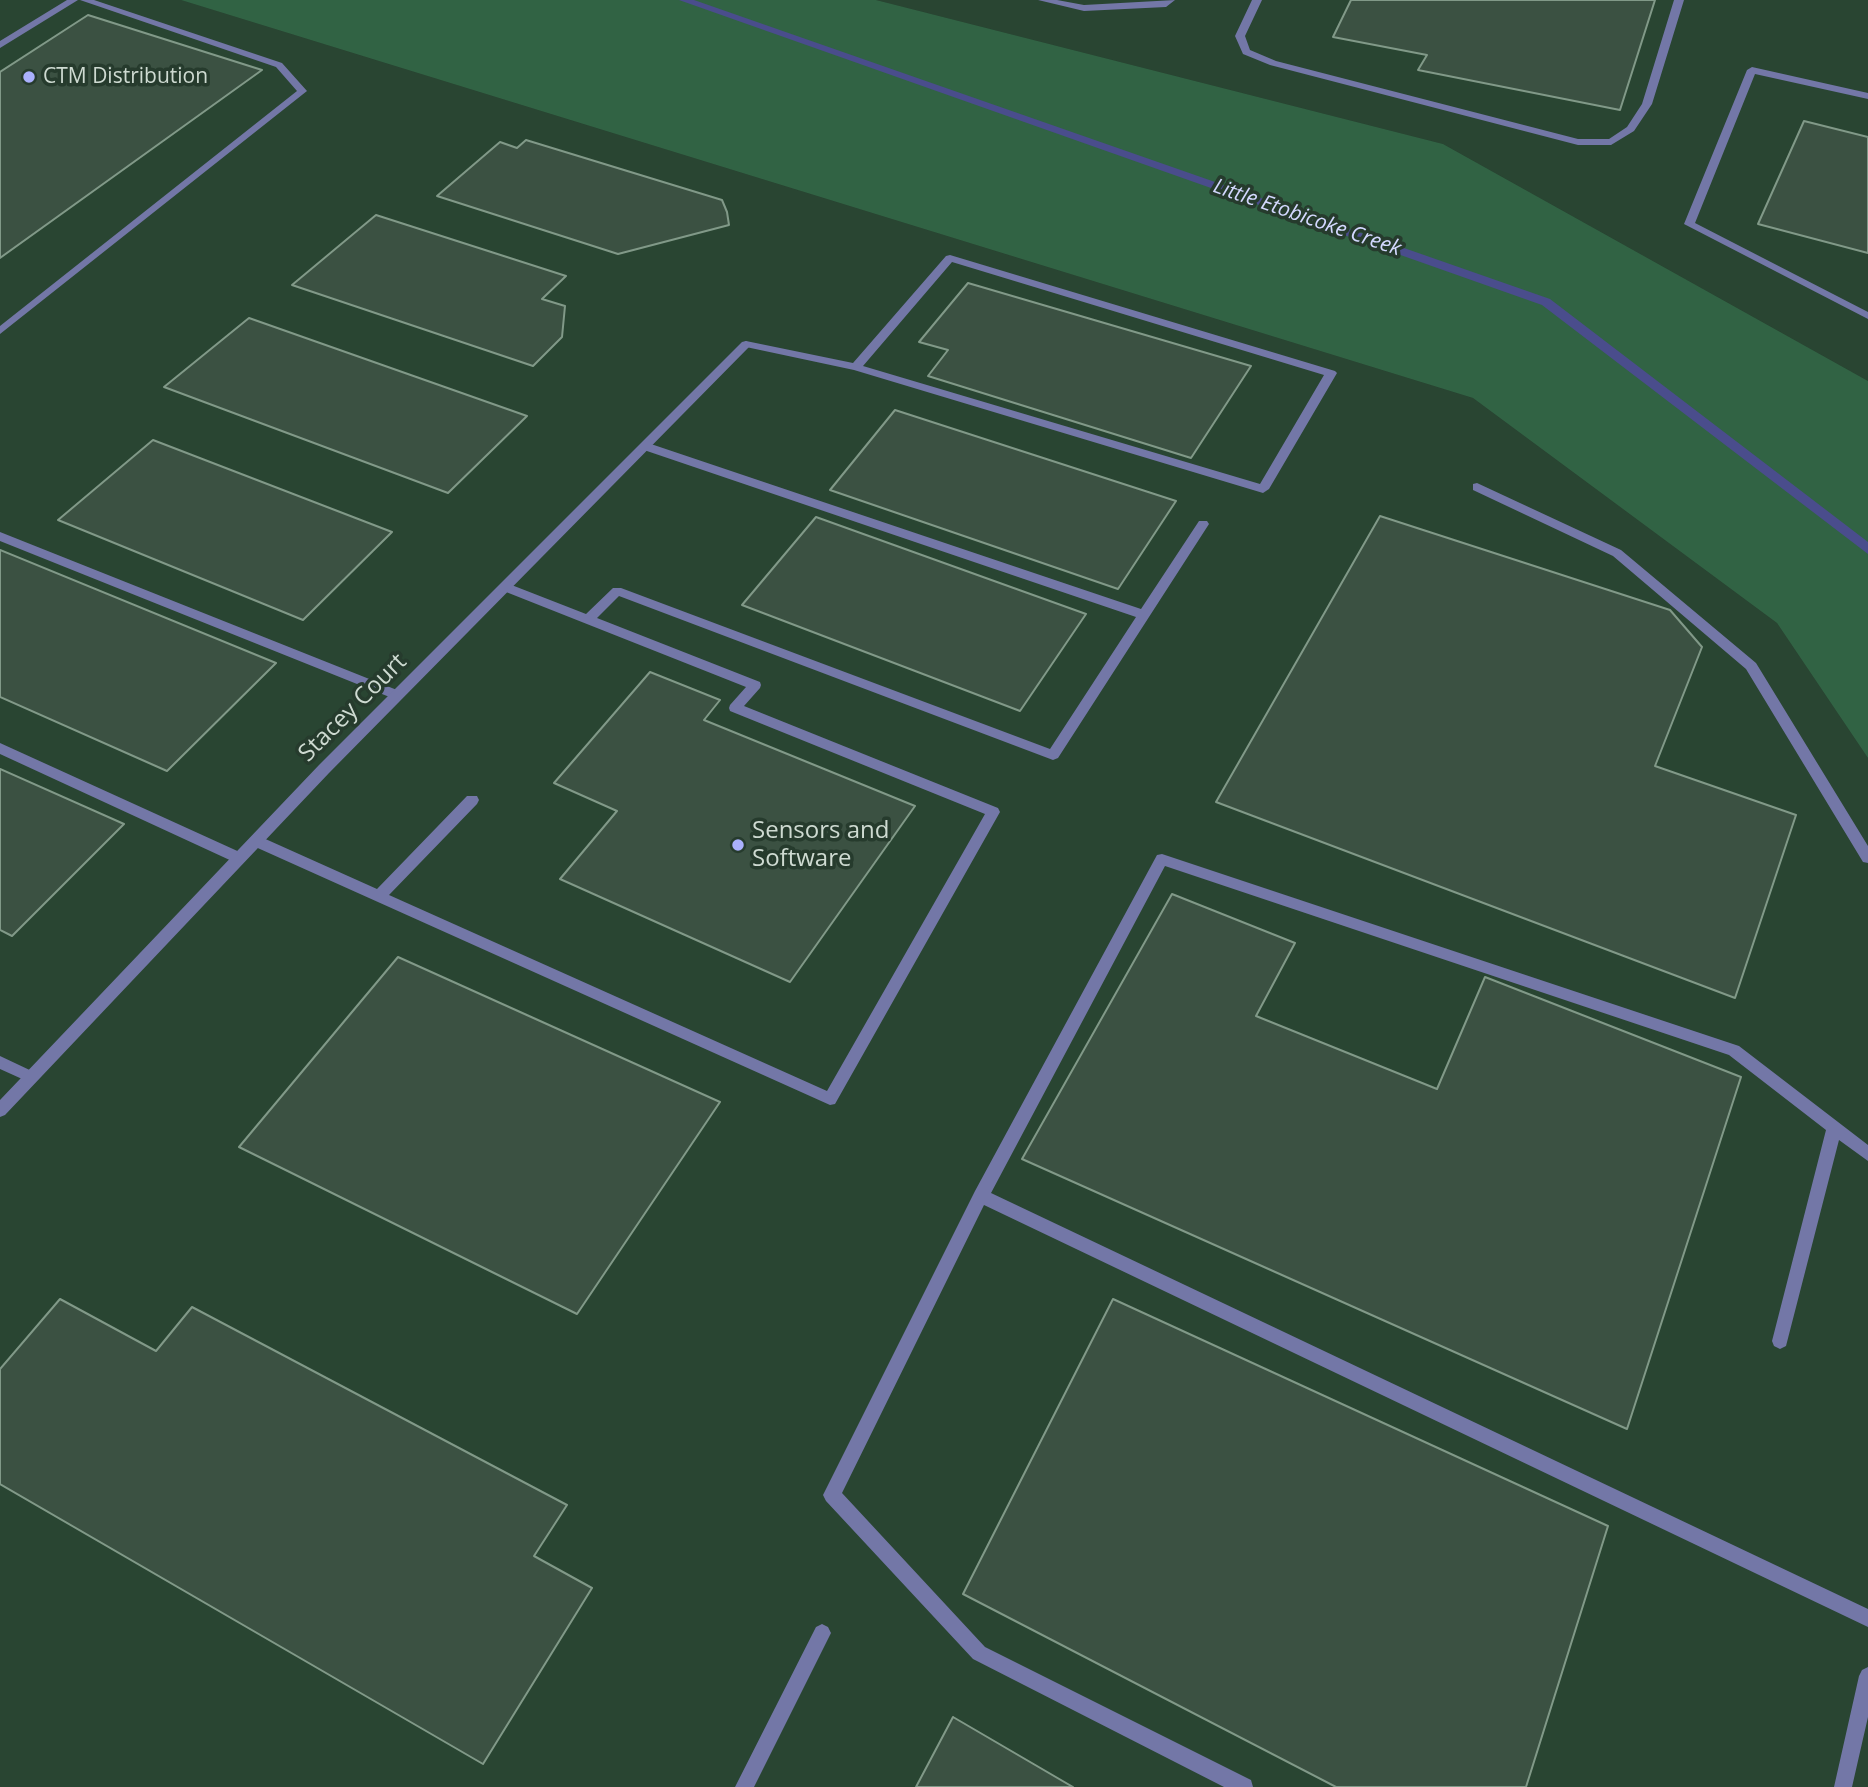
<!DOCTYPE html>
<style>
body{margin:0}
canvas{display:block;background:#263b2d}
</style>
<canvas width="1868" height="1787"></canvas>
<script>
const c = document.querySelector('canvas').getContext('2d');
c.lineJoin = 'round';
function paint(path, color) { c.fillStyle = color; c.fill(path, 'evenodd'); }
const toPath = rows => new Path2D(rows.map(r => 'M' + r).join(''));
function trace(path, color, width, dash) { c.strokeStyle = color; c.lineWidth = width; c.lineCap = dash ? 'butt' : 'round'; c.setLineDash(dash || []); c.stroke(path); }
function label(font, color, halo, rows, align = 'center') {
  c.font = font + ' "Open Sans",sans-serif'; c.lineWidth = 7; c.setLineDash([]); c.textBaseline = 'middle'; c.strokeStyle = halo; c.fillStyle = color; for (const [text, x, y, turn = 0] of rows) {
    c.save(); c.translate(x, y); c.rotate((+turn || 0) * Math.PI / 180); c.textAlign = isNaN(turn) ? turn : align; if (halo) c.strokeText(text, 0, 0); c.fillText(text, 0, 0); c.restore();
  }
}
paint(toPath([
 [0,0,181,0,1473,398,1777,623,1868,758,1868,1787,0,1787],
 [876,0,1868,0,1868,381,1443,144]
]), '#294532');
paint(toPath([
 [181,0,876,0,1443,144,1868,381,1868,758,1777,623,1473,398]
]), '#316344');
paint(toPath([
 [679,0,694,0,1550,299,1868,542,1868,554,1542,305,679,0]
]), '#4a4d8c');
const building = toPath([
 [1351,0,1655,0,1620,110,1418,70,1427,55,1333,37,1351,0],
 [88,15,262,70,0,258,0,72,88,15],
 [1804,121,1868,137,1868,253,1758,224,1804,121],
 [526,140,722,200,727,212,729,225,618,254,437,196,500,142,517,148,526,140],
 [376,215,566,276,542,299,565,306,562,337,533,366,292,285,376,215],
 [968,283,1251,366,1191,458,928,376,948,350,919,342,968,283],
 [249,318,527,416,448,493,164,387,249,318],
 [895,410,1176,501,1118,589,830,490,895,410],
 [153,440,392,532,303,620,58,520,153,440],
 [1380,516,1670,610,1702,647,1655,766,1796,815,1735,998,1216,802,1380,516],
 [816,517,1086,614,1020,711,742,605,816,517],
 [0,550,276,663,167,771,0,697,0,550],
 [650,672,720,700,704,720,915,806,790,982,560,879,617,811,554,783,650,672],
 [0,769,124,824,12,936,0,930,0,769],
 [1172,894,1295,943,1256,1016,1437,1089,1485,977,1741,1077,1627,1429,1022,1159,1172,894],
 [398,957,720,1102,577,1314,239,1147,398,957],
 [60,1299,156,1351,192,1307,567,1505,534,1556,592,1588,483,1764,0,1484,0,1369,60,1299],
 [1113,1299,1608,1526,1526,1787,1336,1787,963,1594,1113,1299],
 [953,1717,1073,1787,916,1787,953,1717]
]);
paint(building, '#3b5142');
trace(building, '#819988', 2);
paint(toPath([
 [67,0,78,0,0,48,0,41,67,0],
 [80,0,94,0,282,63,307,91,0,334,0,326,297,91,276,67,80,0],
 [1038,0,1057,0,1084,5,1175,0,1166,7,1084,11,1038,0],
 [1252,0,1262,0,1245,36,1250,50,1276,61,1578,139,1609,139,1627,127,1642,104,1674,0,1684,0,1652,104,1634,131,1611,145,1578,145,1270,65,1243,54,1235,36,1252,0],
 [1752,67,1868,93,1868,99,1755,74,1695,223,1868,312,1868,319,1684,224,1747,70,1752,67],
 [950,255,1335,371,1337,373,1269,489,1263,493,854,370,746,347,741,344,746,341,853,363,946,256,950,255],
 [952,262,1324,375,1260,484,863,366,952,262],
 [645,442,1141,609,1199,521,1207,521,1209,524,1058,758,1053,760,619,596,597,618,760,682,761,685,760,688,744,706,998,808,1000,812,835,1104,830,1105,251,845,249,841,256,836,261,837,377,889,467,796,477,796,479,800,477,804,389,895,827,1091,985,814,730,711,729,708,730,705,746,687,501,590,499,587,501,584,509,584,586,614,613,588,621,588,1050,749,1136,617,641,449,639,446,645,442],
 [1477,483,1621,550,1756,663,1868,846,1868,863,1863,862,1746,669,1613,556,1473,490,1473,484,1477,483],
 [0,532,402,692,403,695,402,698,392,698,0,541,0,532],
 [0,743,244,854,246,858,244,862,234,862,0,754,0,743],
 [1162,854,1739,1046,1868,1145,1868,1161,1839,1140,1786,1346,1780,1349,1774,1346,1772,1341,1826,1130,1729,1055,1165,866,991,1193,1868,1609,1868,1627,984,1205,842,1493,985,1647,1251,1780,1253,1787,1224,1787,973,1659,826,1501,823,1495,975,1191,1157,855,1162,854],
 [0,1056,36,1073,39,1077,36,1081,31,1083,0,1069,0,1056],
 [822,1624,828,1627,831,1633,754,1787,735,1787,816,1627,822,1624]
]), '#7377a7');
paint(toPath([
 [746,341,751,344,750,346,329,773,5,1115,0,1117,0,1100,319,765,742,342,746,341],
 [1868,1667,1868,1717,1852,1787,1834,1787,1859,1676,1862,1670,1868,1667]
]), '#7377a7');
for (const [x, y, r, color] of [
 [29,77,7,"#aab0fc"],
 [738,845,7,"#aab0fc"]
]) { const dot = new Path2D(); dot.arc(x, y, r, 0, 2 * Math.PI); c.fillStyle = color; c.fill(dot); trace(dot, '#263b2d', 2.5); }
label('21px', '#cedad1', '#263b2d', [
 ["CTM Distribution",43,77]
], 'left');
label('italic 21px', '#d3d8fe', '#263b2d', [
 ["Little Etobicoke Creek",1307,218,19]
]);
label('24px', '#cedad1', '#263b2d', [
 ["Stacey Court",353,708,-45]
]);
label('24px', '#cedad1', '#263b2d', [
 ["Sensors and",752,831],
 ["Software",752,859]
], 'left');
</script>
